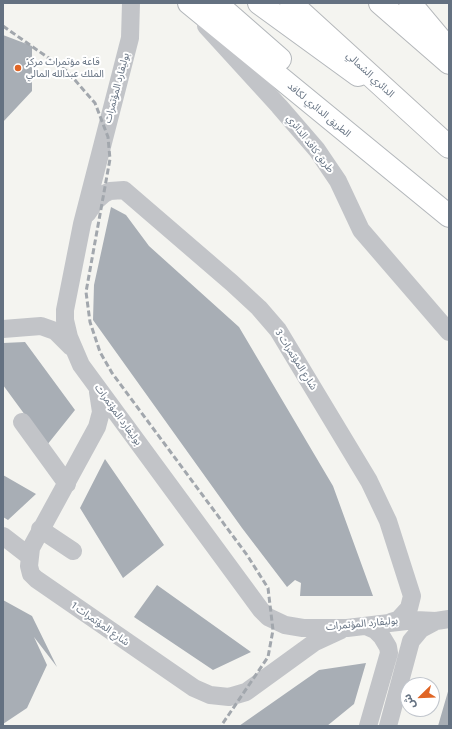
<!DOCTYPE html>
<meta charset="utf-8">
<style>
body{margin:0}
#map{position:relative;width:452px;height:729px;overflow:hidden;background:#f4f4f0;font-family:"Fira Sans Condensed","Noto Sans Arabic",sans-serif}
canvas{display:block}
.frame{position:absolute;inset:0;border:4px solid #647181;pointer-events:none}
.north{position:absolute;left:400px;top:677px;width:40px;height:40px;box-sizing:border-box;background:#fff;border:1px solid #c1c6cd;border-radius:50%;rotate:247deg;font-size:11px;font-weight:700;line-height:16px;text-align:center;color:#647181}
.north::after{content:'';display:block;margin:auto;width:14px;height:18px;background:#e06525;clip-path:polygon(50% 0,100% 100%,50% 72%,0 100%)}
</style>
<div id="map">
<canvas width="452" height="729"></canvas>
<div class="frame"></div>
<div class="north">ش</div>
</div>
<script>
const c = document.querySelector('canvas').getContext('2d');
c.lineJoin = 'round';
function paint(path, color) { c.fillStyle = color; c.fill(path, 'evenodd'); }
const toPath = rows => new Path2D(rows.map(r => 'M' + r).join(''));
function trace(path, color, width, dash) { c.strokeStyle = color; c.lineWidth = width; c.lineCap = dash ? 'butt' : 'round'; c.setLineDash(dash || []); c.stroke(path); }
function label(font, color, halo, rows, align = 'center') {
  c.font = font + ' "Fira Sans Condensed","Noto Sans Arabic",sans-serif'; c.lineWidth = 4; c.setLineDash([]); c.textBaseline = 'middle'; c.strokeStyle = halo; c.fillStyle = color; for (const [text, x, y, turn = 0] of rows) {
    c.save(); c.translate(x, y); c.rotate((+turn || 0) * Math.PI / 180); c.textAlign = isNaN(turn) ? turn : align; if (halo) c.strokeText(text, 0, 0); c.fillText(text, 0, 0); c.restore();
  }
}
paint(toPath([
 [3,35,32,46,32,91,3,122],
 [111,207,126,215,149,246,239,327,333,486,373,596,300,596,301,583,295,580,287,587,242,528,93,320,94,285],
 [25,342,75,410,47,445,3,385,3,343],
 [105,459,164,545,123,578,80,508],
 [3,475,36,494,8,520,3,517],
 [157,585,251,652,213,670,134,617],
 [3,600,32,616,57,667,34,637,47,665,27,708,3,724],
 [366,663,354,704,327,726,239,726,319,670],
 [449,688,449,726,438,726]
]), '#a8aeb5');
const major = toPath([
 [189,3,449,216],
 [216,3,280,59],
 [259,3,358,75]
]);
const highway = toPath([
 [291,3,449,147],
 [380,3,449,63],
 [410,3,446,46]
]);
trace(major, '#b2b6ba', 24);
trace(highway, '#b4b7ba', 24);
trace(toPath([
 [131,3,130,38,82,224,65,310,65,320,69,337,81,365,261,610,268,617,285,625,303,628,347,628,415,620,436,621,449,619],
 [206,26,279,106,317,150,338,181,361,230,449,332],
 [87,214,96,201,104,194,110,191,124,190,232,283,259,308,278,330,369,481,388,521,412,596,409,608,398,620,391,622],
 [3,329,41,326,55,331,71,347],
 [98,392,101,412,97,427,31,548,29,566,31,574,36,579,194,688,210,695,229,697,246,692,315,642,341,630],
 [22,422,67,484],
 [40,529,73,551],
 [3,536,29,556],
 [366,626,375,630,382,637,388,647,389,653,368,726],
 [388,726,411,641,421,629,436,621]
]), '#c2c4c8', 18);
trace(major, '#fff', 22);
trace(highway, '#fff', 22);
trace(toPath([
 [3,26,67,71,95,103,108,137,110,159,86,292,90,322,100,352,112,373,247,555,268,588,273,630,268,657,221,726]
]), '#a2a7ad', 3, [6, 3]);
for (const [x, y, r, color] of [
 [18,68,4,"#e06525"]
]) { const dot = new Path2D(); dot.arc(x, y, r, 0, 2 * Math.PI); c.fillStyle = color; c.fill(dot); trace(dot, '#fff', 1.5); }
label('10px', '#647181', '#fff', [
 ["قاعة مؤتمرات مركز",26,62],
 ["الملك عبدالله المالي",26,74]
], 'left');
label('10px', '#647181', '#fff', [
 ["الدائري الشمالي",370,75,43],
 ["بوليفارد المؤتمرات",117,88,-75],
 ["الطريق الدائري لكافد",319,110,40],
 ["طريق كافد الدائري",310,144,52],
 ["شارع المؤتمرات 3",296,360,58],
 ["بوليفارد المؤتمرات",118,415,54],
 ["شارع المؤتمرات 1",100,624,35],
 ["بوليفارد المؤتمرات",362,624,-5]
]);
</script>
